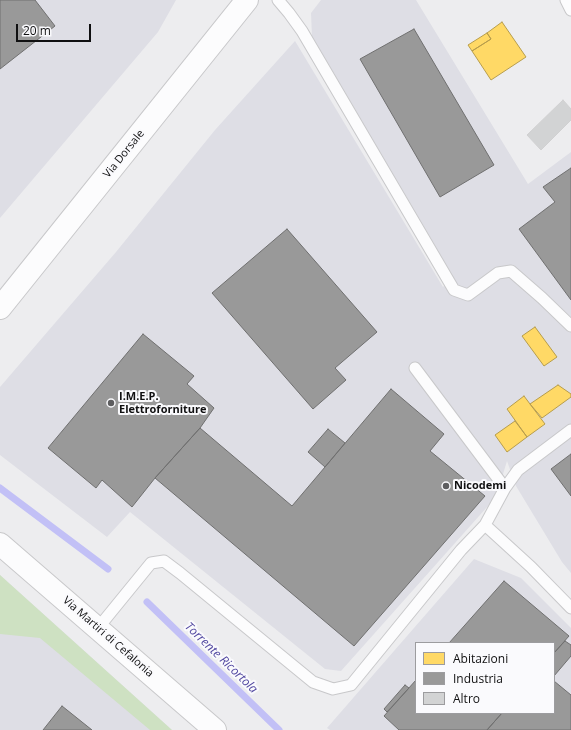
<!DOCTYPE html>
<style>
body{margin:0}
#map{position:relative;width:571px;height:730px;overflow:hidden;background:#ededef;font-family:"Open Sans",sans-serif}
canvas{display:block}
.legend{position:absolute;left:415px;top:642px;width:140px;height:72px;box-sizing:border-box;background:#fafafd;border:1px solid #9c9c9f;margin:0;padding:5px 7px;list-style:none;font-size:12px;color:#101011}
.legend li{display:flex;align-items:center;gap:8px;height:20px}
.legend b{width:20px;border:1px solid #9c9c9f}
.scale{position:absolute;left:16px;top:24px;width:75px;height:18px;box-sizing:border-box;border:2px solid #101011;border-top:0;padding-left:5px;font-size:12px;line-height:14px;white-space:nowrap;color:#101011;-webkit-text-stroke:3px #fafafd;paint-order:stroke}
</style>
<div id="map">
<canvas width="571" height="730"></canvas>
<ul class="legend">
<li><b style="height:11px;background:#ffd966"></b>Abitazioni</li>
<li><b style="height:11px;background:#999"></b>Industria</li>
<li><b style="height:11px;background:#d2d3d4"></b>Altro</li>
</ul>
<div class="scale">20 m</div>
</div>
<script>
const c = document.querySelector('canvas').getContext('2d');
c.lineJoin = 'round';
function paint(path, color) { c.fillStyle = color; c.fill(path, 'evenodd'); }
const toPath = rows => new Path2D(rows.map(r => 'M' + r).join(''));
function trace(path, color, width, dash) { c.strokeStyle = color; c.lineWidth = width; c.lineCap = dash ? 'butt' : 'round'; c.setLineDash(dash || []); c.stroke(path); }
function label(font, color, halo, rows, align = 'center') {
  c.font = font + ' "Open Sans",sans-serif'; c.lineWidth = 4; c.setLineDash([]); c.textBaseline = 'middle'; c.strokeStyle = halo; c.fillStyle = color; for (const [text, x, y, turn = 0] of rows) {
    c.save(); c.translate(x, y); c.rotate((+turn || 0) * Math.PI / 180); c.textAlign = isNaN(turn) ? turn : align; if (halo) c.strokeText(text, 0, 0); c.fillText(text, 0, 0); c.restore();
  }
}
paint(toPath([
 [0,0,176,0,158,32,0,218],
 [321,0,416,0,528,184,571,152,571,573,562,562,516,486,507,461,496,497,341,671,325,669,130,512,107,537,0,455,0,387,116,252,215,130,295,41,443,287,453,276,312,36,311,13],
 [474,559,521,578,571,628,571,730,330,730,327,728],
 [416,643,554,643,554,713,416,713],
 [0,575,172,730,0,730]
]), '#dedee5');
paint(toPath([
 [0,575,172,730,150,730,40,638,0,634]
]), '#cee1c2');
const homes = toPath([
 [502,22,526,57,491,80,472,51,491,39,487,33,502,22],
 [487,33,491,39,472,51,468,45,487,33],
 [535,327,557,357,544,366,522,336,535,327],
 [558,385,571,394,571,397,542,418,530,404,558,385],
 [524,396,545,424,527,437,507,409,524,396],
 [515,421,527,437,507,452,495,435,515,421]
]);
paint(homes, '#ffd966');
trace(homes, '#b79d4c', 1);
const industry = toPath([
 [0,0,35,0,55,26,0,69,0,0],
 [414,29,494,165,440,197,360,59,414,29],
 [571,168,571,300,519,229,555,202,543,187,571,168],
 [287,229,377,332,335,368,346,380,313,409,212,293,287,229],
 [143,334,194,376,187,384,214,408,200,428,155,478,132,507,102,480,96,488,48,448,143,334],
 [391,389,444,434,430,451,485,496,354,646,155,478,200,428,292,506,391,389],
 [328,429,345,443,325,467,308,452,328,429],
 [571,454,571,496,551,469,571,454],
 [504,581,569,636,554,653,554,643,449,643,504,581],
 [565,641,571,645,571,656,554,676,554,653,565,641],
 [416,680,416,713,502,713,487,730,399,730,384,716,416,680],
 [554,681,571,695,571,730,487,730,502,713,554,713,554,681],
 [405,685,409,688,387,712,384,709,405,685],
 [62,706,92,730,43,730,62,706]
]);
paint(industry, '#999');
trace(industry, '#707070', 1);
trace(toPath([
 [0,488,108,569],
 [147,602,279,730]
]), '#c2c0f6', 7);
const building = toPath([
 [563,100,571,109,571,120,541,150,527,135,563,100]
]);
paint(building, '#d2d3d4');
trace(building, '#d0d0d1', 1);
const service = toPath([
 [278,0,289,13,302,31,454,290,468,295,498,273,511,271,542,298,571,326],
 [566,0,571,10],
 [415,368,505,488],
 [485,525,531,567,571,608],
 [98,628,151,563,164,561,180,573,313,682,333,689,351,685,461,550,485,525,505,488,518,470,571,430]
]);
const tertiary = toPath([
 [0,308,247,0],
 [0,544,215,730]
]);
trace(service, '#c8c8ca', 13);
trace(tertiary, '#c8c8ca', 24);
trace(service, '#fcfcfd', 11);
trace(tertiary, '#fcfcfd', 22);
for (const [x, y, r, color] of [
 [111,403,4,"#5d5d5f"],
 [446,486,4,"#5d5d5f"]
]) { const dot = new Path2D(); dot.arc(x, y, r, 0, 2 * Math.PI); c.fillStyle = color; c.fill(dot); trace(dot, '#fafafd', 1.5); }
label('11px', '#101011', '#fafafd', [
 ["Via Dorsale",124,154,-51],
 ["Via Martiri di Cefalonia",108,637,41]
]);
label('bold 11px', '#101011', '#fafafd', [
 ["I.M.E.P.",119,397],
 ["Elettroforniture",119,410],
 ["Nicodemi",454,486]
], 'left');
label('italic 12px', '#5248a0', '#fafafd', [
 ["Torrente Ricortola",221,658,44]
]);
</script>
